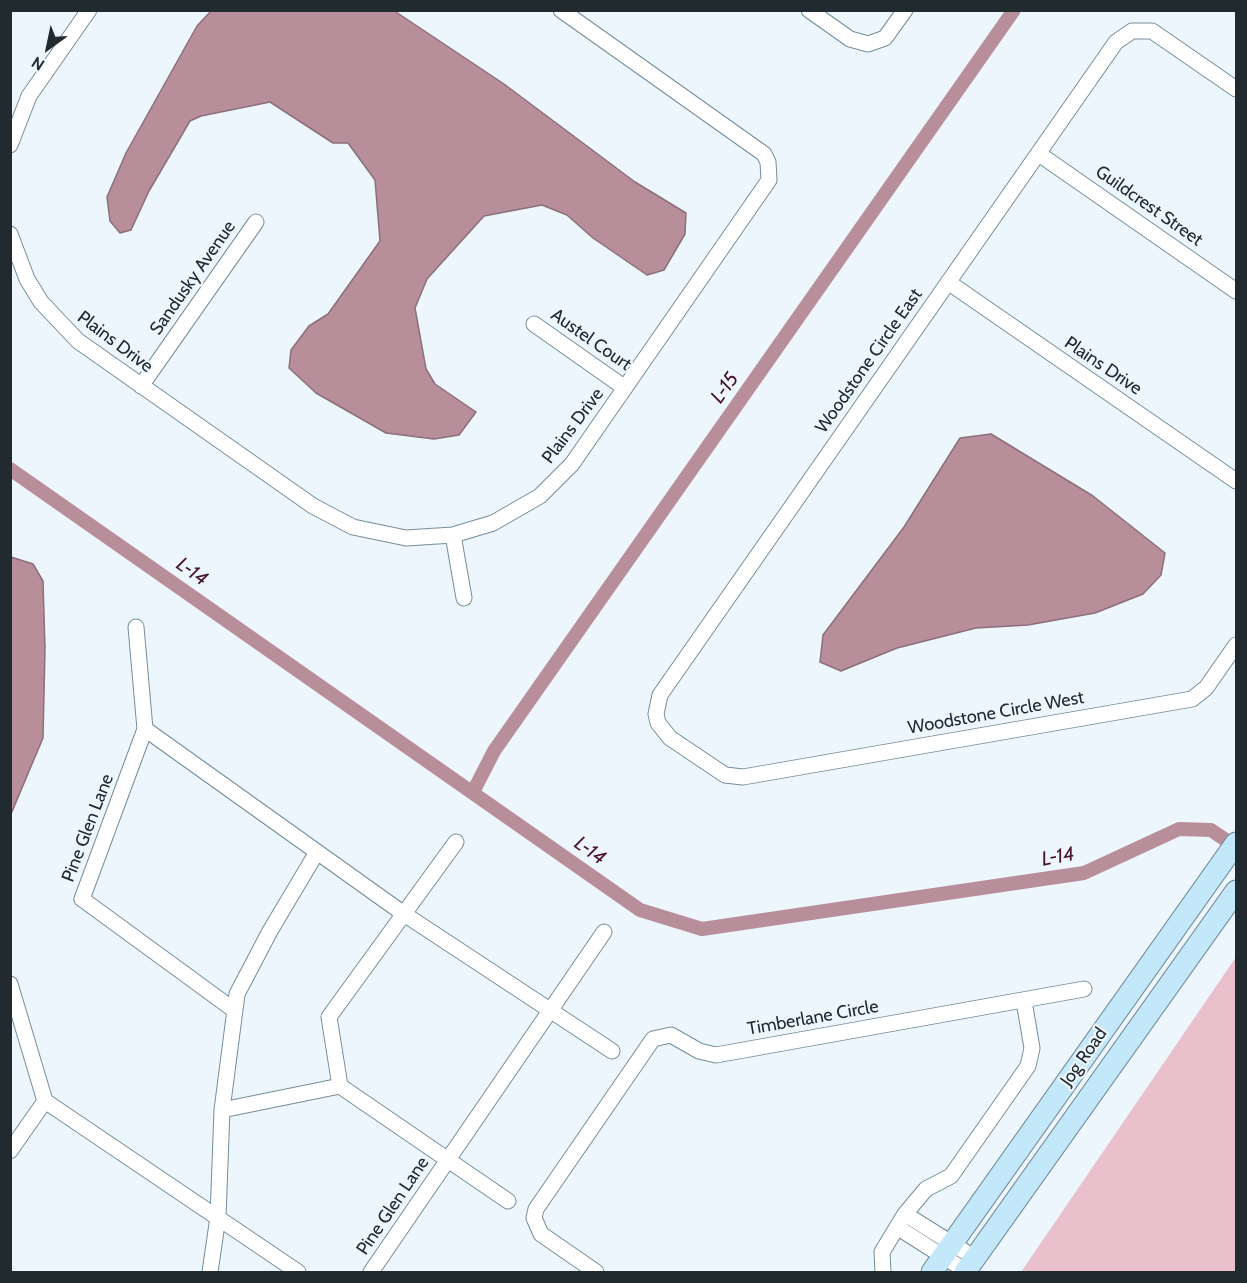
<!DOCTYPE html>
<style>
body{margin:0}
#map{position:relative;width:1247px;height:1283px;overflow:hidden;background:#ecf6fc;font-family:Cabin,sans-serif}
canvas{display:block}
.frame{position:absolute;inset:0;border:12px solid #202a2f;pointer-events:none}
.north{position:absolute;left:18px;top:18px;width:60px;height:60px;-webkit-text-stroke:4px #ecf6fc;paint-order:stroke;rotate:213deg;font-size:16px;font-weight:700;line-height:24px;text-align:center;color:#202a2f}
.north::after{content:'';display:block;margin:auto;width:21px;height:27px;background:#202a2f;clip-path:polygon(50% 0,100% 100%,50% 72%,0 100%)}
</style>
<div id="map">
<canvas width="1247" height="1283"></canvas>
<div class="frame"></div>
<div class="north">N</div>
</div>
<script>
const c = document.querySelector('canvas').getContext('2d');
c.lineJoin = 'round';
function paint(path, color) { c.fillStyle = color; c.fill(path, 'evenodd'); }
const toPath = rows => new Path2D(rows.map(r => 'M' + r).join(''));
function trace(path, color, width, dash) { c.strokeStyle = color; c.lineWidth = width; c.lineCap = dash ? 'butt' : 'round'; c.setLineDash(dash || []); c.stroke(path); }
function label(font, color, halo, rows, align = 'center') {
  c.font = font + ' Cabin,sans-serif'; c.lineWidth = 4.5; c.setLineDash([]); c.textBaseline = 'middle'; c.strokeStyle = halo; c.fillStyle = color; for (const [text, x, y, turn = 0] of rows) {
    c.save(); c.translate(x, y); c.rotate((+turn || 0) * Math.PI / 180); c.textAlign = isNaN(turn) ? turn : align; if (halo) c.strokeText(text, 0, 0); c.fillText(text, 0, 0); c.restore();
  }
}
paint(toPath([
 [1236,957,1236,1272,1021,1272]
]), '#eac0cc');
const water = toPath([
 [393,10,504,84,635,182,686,213,685,234,664,270,647,275,593,238,567,215,542,205,484,216,427,279,415,308,426,369,435,384,476,412,459,435,434,439,386,433,316,393,289,368,291,350,309,326,328,314,380,241,375,180,348,143,333,143,270,102,201,116,190,121,149,191,131,230,120,233,110,221,107,197,126,153,197,26,211,11,393,10],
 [991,434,1093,496,1165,553,1161,575,1143,594,1095,613,1028,625,976,628,897,648,841,671,820,662,823,635,904,527,960,438,991,434],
 [11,557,33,564,43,581,45,649,43,738,11,814,11,557]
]);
paint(water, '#b88e9a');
trace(water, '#8a707a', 1.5);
trace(toPath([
 [10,469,640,910,702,929,1084,873,1179,829,1211,830,1236,847],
 [473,792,494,751,1014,10]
]), '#b88e9a', 14);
const street = toPath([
 [809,10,850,39,868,44,885,38,905,10],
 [1236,89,1152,31,1132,31,1116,42,660,695,656,714,658,723,670,738,725,775,743,777,1192,699,1206,688,1236,645],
 [10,145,29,96,89,10],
 [1039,154,1236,291],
 [10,234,27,279,41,302,78,341,313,506,353,527,406,538,453,535,493,523,540,496,572,464,769,180,768,162,764,154,561,10],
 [948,282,1236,481],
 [534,324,625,388],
 [141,386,256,222],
 [453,535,464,598],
 [136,627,145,729,82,899,234,1010],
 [145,729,404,914,612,1051],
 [456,842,329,1017,340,1086,508,1201],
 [10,984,45,1101,298,1272],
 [222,1110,340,1086],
 [10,1151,45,1101],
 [905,1214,975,1258],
 [897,1227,966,1271],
 [210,1272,218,1217,222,1110,237,994,270,931,317,852],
 [371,1272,604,932],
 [596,1272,541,1234,534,1218,536,1209,653,1039,671,1035,699,1051,716,1055,1084,989],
 [883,1272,882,1252,905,1214,926,1189,951,1176,1028,1066,1032,1048,1024,1001]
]);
const secondary = toPath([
 [932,1272,1236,843],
 [965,1272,1236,891]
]);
trace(street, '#758d9b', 17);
trace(secondary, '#758d9b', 23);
trace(street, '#fff', 15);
trace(secondary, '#c2e8fa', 21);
label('18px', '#202a2f', '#ecf6fc', [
 ["Guildcrest Street",1149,206,35],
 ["Sandusky Avenue",193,278,-55],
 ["Austel Court",591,340,35],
 ["Plains Drive",115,342,37],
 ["Woodstone Circle East",869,361,-55],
 ["Plains Drive",1103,366,34],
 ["Plains Drive",573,426,-53],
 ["Woodstone Circle West",996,713,-10],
 ["Pine Glen Lane",88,828,-69],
 ["Timberlane Circle",813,1018,-10],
 ["Jog Road",1084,1057,-55],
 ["Pine Glen Lane",393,1206,-56]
]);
label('italic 20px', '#481328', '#ecf6fc', [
 ["L-15",725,388,-55],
 ["L-14",192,572,35],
 ["L-14",590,851,35],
 ["L-14",1058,857,-10]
]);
</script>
